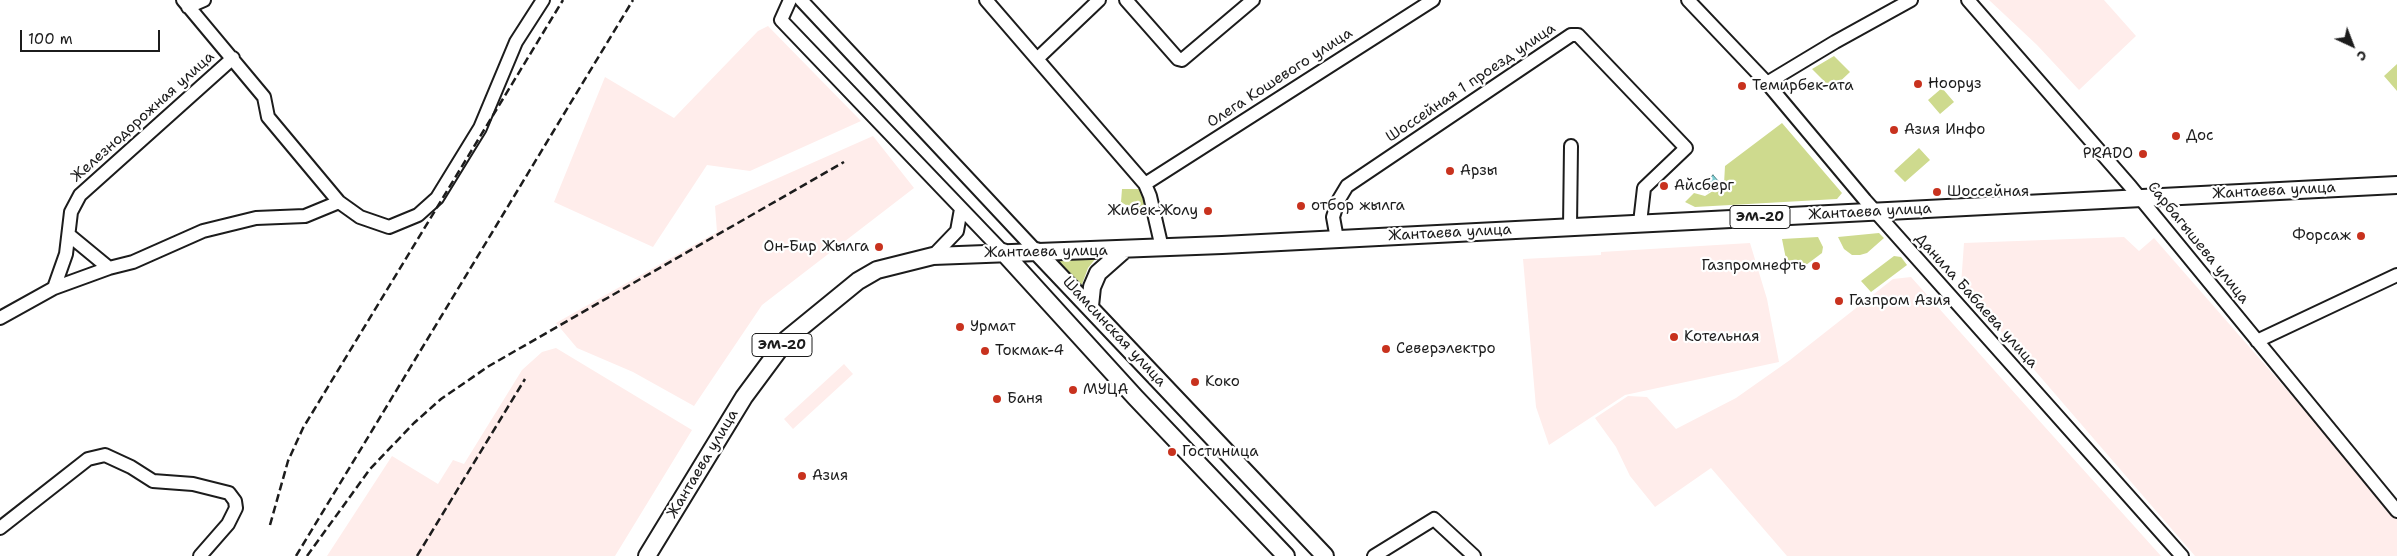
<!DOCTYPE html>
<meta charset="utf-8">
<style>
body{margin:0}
#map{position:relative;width:2397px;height:556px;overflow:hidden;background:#fff;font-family:"Shantell Sans",sans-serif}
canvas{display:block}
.north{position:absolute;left:2327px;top:20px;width:50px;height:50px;-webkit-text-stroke:4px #fff;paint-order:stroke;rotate:137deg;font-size:14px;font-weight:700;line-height:20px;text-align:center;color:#1c1c1c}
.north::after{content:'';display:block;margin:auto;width:18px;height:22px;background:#1c1c1c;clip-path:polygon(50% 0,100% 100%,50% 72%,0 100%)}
.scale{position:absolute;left:20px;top:30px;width:140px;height:22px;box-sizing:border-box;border:2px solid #1c1c1c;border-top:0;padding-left:6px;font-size:15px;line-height:18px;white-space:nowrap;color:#1c1c1c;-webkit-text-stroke:4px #fff;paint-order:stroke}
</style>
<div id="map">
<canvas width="2397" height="556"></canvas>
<div class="north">С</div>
<div class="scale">100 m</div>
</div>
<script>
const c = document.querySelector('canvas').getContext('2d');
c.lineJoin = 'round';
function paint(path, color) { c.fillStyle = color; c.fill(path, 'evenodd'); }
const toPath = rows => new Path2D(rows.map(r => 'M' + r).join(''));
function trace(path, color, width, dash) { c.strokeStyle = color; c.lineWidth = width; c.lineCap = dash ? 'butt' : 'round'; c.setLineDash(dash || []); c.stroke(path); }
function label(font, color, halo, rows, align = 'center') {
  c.font = font + ' "Shantell Sans",sans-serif'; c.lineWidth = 4.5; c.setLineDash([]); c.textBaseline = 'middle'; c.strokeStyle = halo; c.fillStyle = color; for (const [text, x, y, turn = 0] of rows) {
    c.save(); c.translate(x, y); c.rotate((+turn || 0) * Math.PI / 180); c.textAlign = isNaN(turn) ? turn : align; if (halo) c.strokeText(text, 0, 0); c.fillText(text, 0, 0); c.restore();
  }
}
paint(toPath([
 [1989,0,2104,0,2136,36,2079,90,2037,45],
 [768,26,861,121,750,171,707,165,653,247,554,202,605,77,674,118,758,31],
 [873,136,914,188,762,305,694,406,633,372,577,348,556,323,717,232,715,206],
 [2124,237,2139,251,2154,238,2357,470,2397,519,2397,556,2195,556,1961,285,1964,243],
 [1750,243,1767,299,1779,362,1625,395,1549,445,1536,407,1523,259,1601,255,1601,252],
 [1911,277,2044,426,2161,556,1787,556,1711,468,1655,507,1630,476,1616,447,1595,418,1628,396,1647,397,1676,429,1736,398,1790,360,1893,279],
 [556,348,692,430,615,556,327,556,392,456,438,484,453,460,464,464,522,370,542,352],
 [844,364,853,374,793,429,784,419]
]), '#ffedeb');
paint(toPath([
 [1834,56,1850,72,1832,89,1812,69],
 [2397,64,2397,91,2384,76],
 [1942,88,1954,102,1940,114,1928,100],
 [1782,123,1842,193,1837,199,1695,207,1685,202,1694,193,1705,196,1724,184,1725,166],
 [1919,148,1930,160,1905,182,1894,171],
 [1122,189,1141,189,1143,192,1146,217,1121,202],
 [1879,233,1884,238,1867,253,1860,255,1852,255,1844,249,1838,237],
 [1818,237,1823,247,1822,253,1802,268,1796,269,1790,264,1786,259,1782,239],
 [1894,256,1901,257,1907,265,1871,292,1861,281],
 [1096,258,1088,268,1081,287,1052,260]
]), '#ceda8e');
const water = toPath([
 [1713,175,1719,182,1708,192,1702,185,1713,175]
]);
paint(water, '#7dced4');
trace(water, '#56878a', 1);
const minor = toPath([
 [183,0,264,97,268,117,339,202,360,217,389,227,418,215,437,198,480,128,516,42,543,0],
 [790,0,781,20,1003,252],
 [801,0,1036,251],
 [986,0,1145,184,1150,196,1162,248],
 [1126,0,1178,59,1182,60,1253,0],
 [1688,0,1767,83,1865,200,2182,556],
 [1968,0,2131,187,2397,511],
 [188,7,204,0],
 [1038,58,1099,0],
 [1767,83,1835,42,1911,0],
 [1145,184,1433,0],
 [1570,227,1571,146],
 [69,235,109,268],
 [1337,239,1333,217,1338,201,1347,186,1571,35,1578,35,1686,148,1644,188,1640,223],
 [933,256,957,231,961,209],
 [54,288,66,254,71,212,80,195,233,58],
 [0,318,54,288,109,268,133,262,203,231,256,218,305,216,339,202],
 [2257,341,2397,275],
 [0,528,88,459,105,455,131,467,153,481,193,484,229,493,235,501,236,508,228,524,200,556],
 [1374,556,1434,519,1474,556]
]);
const major = toPath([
 [1036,251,1325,556],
 [1003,252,1135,397,1286,556],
 [1090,306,1092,287,1098,273,1124,250],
 [647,556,744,397,787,339,858,281,877,270,933,256,1222,245,2397,185]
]);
trace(minor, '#1c1c1c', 16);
trace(major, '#1c1c1c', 20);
trace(minor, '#fff', 12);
trace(major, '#fff', 16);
trace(toPath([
 [270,525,288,461,303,428,563,0],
 [296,556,633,0],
 [307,556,370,469,414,423,441,399,489,366,844,162],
 [417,556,525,379]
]), '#1c1c1c', 2.5, [8, 4]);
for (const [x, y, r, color] of [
 [1918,84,5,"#c8321e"],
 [1742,86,5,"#c8321e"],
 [1894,130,5,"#c8321e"],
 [2176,136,5,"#c8321e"],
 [2143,154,5,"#c8321e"],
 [1450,171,5,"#c8321e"],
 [1664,186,5,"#c8321e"],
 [1937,192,5,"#c8321e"],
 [1301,206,5,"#c8321e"],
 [1208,211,5,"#c8321e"],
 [2361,236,5,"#c8321e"],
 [879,247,5,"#c8321e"],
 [1816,266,5,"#c8321e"],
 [1839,301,5,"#c8321e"],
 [960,327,5,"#c8321e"],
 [1674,337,5,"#c8321e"],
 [1386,349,5,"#c8321e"],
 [985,351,5,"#c8321e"],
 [1195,382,5,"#c8321e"],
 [1073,390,5,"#c8321e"],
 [997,399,5,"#c8321e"],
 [1172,452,5,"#c8321e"],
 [802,476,5,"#c8321e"]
]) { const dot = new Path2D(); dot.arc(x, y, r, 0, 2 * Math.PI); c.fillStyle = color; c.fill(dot); trace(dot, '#fff', 2); }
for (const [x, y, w] of [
 [1760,217,60],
 [782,345,60]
]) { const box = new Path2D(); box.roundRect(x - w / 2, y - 11.5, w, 23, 4); c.fillStyle = '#fff'; c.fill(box); trace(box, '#1c1c1c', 1); }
label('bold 14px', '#1c1c1c', null, [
 ["ЭМ-20",1760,217],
 ["ЭМ-20",782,345]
]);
label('15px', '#1c1c1c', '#fff', [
 ["Олега Кошевого улица",1280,78,-33],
 ["Шоссейная 1 проезд улица",1471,83,-34],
 ["Железнодорожная улица",143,117,-42],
 ["Жантаева улица",2274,191,-3],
 ["Жантаева улица",1870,212,-3],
 ["Жантаева улица",1450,233,-3],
 ["Сарбагышева улица",2198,243,51],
 ["Жантаева улица",1046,252,-1],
 ["Данила Бабаева улица",1976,301,48],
 ["Шамсинская улица",1114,332,47],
 ["Жантаева улица",703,464,-59]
]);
label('15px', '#1c1c1c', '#fff', [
 ["Нооруз",1928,84],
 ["Темирбек-ата",1752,86],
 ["Азия Инфо",1904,130],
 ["Дос",2186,136],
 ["PRADO",2133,154,"right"],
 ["Арзы",1460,171],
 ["Айсберг",1674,186],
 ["Шоссейная",1947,192],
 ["отбор жылга",1311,206],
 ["Жибек-Жолу",1198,211,"right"],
 ["Форсаж",2351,236,"right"],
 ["Он-Бир Жылга",869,247,"right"],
 ["Газпромнефть",1806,266,"right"],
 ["Газпром Азия",1849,301],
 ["Урмат",970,327],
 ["Котельная",1684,337],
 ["Северэлектро",1396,349],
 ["Токмак-4",995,351],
 ["Коко",1205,382],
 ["МУЦА",1083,390],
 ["Баня",1007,399],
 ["Гостиница",1182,452],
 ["Азия",812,476]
], 'left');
</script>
